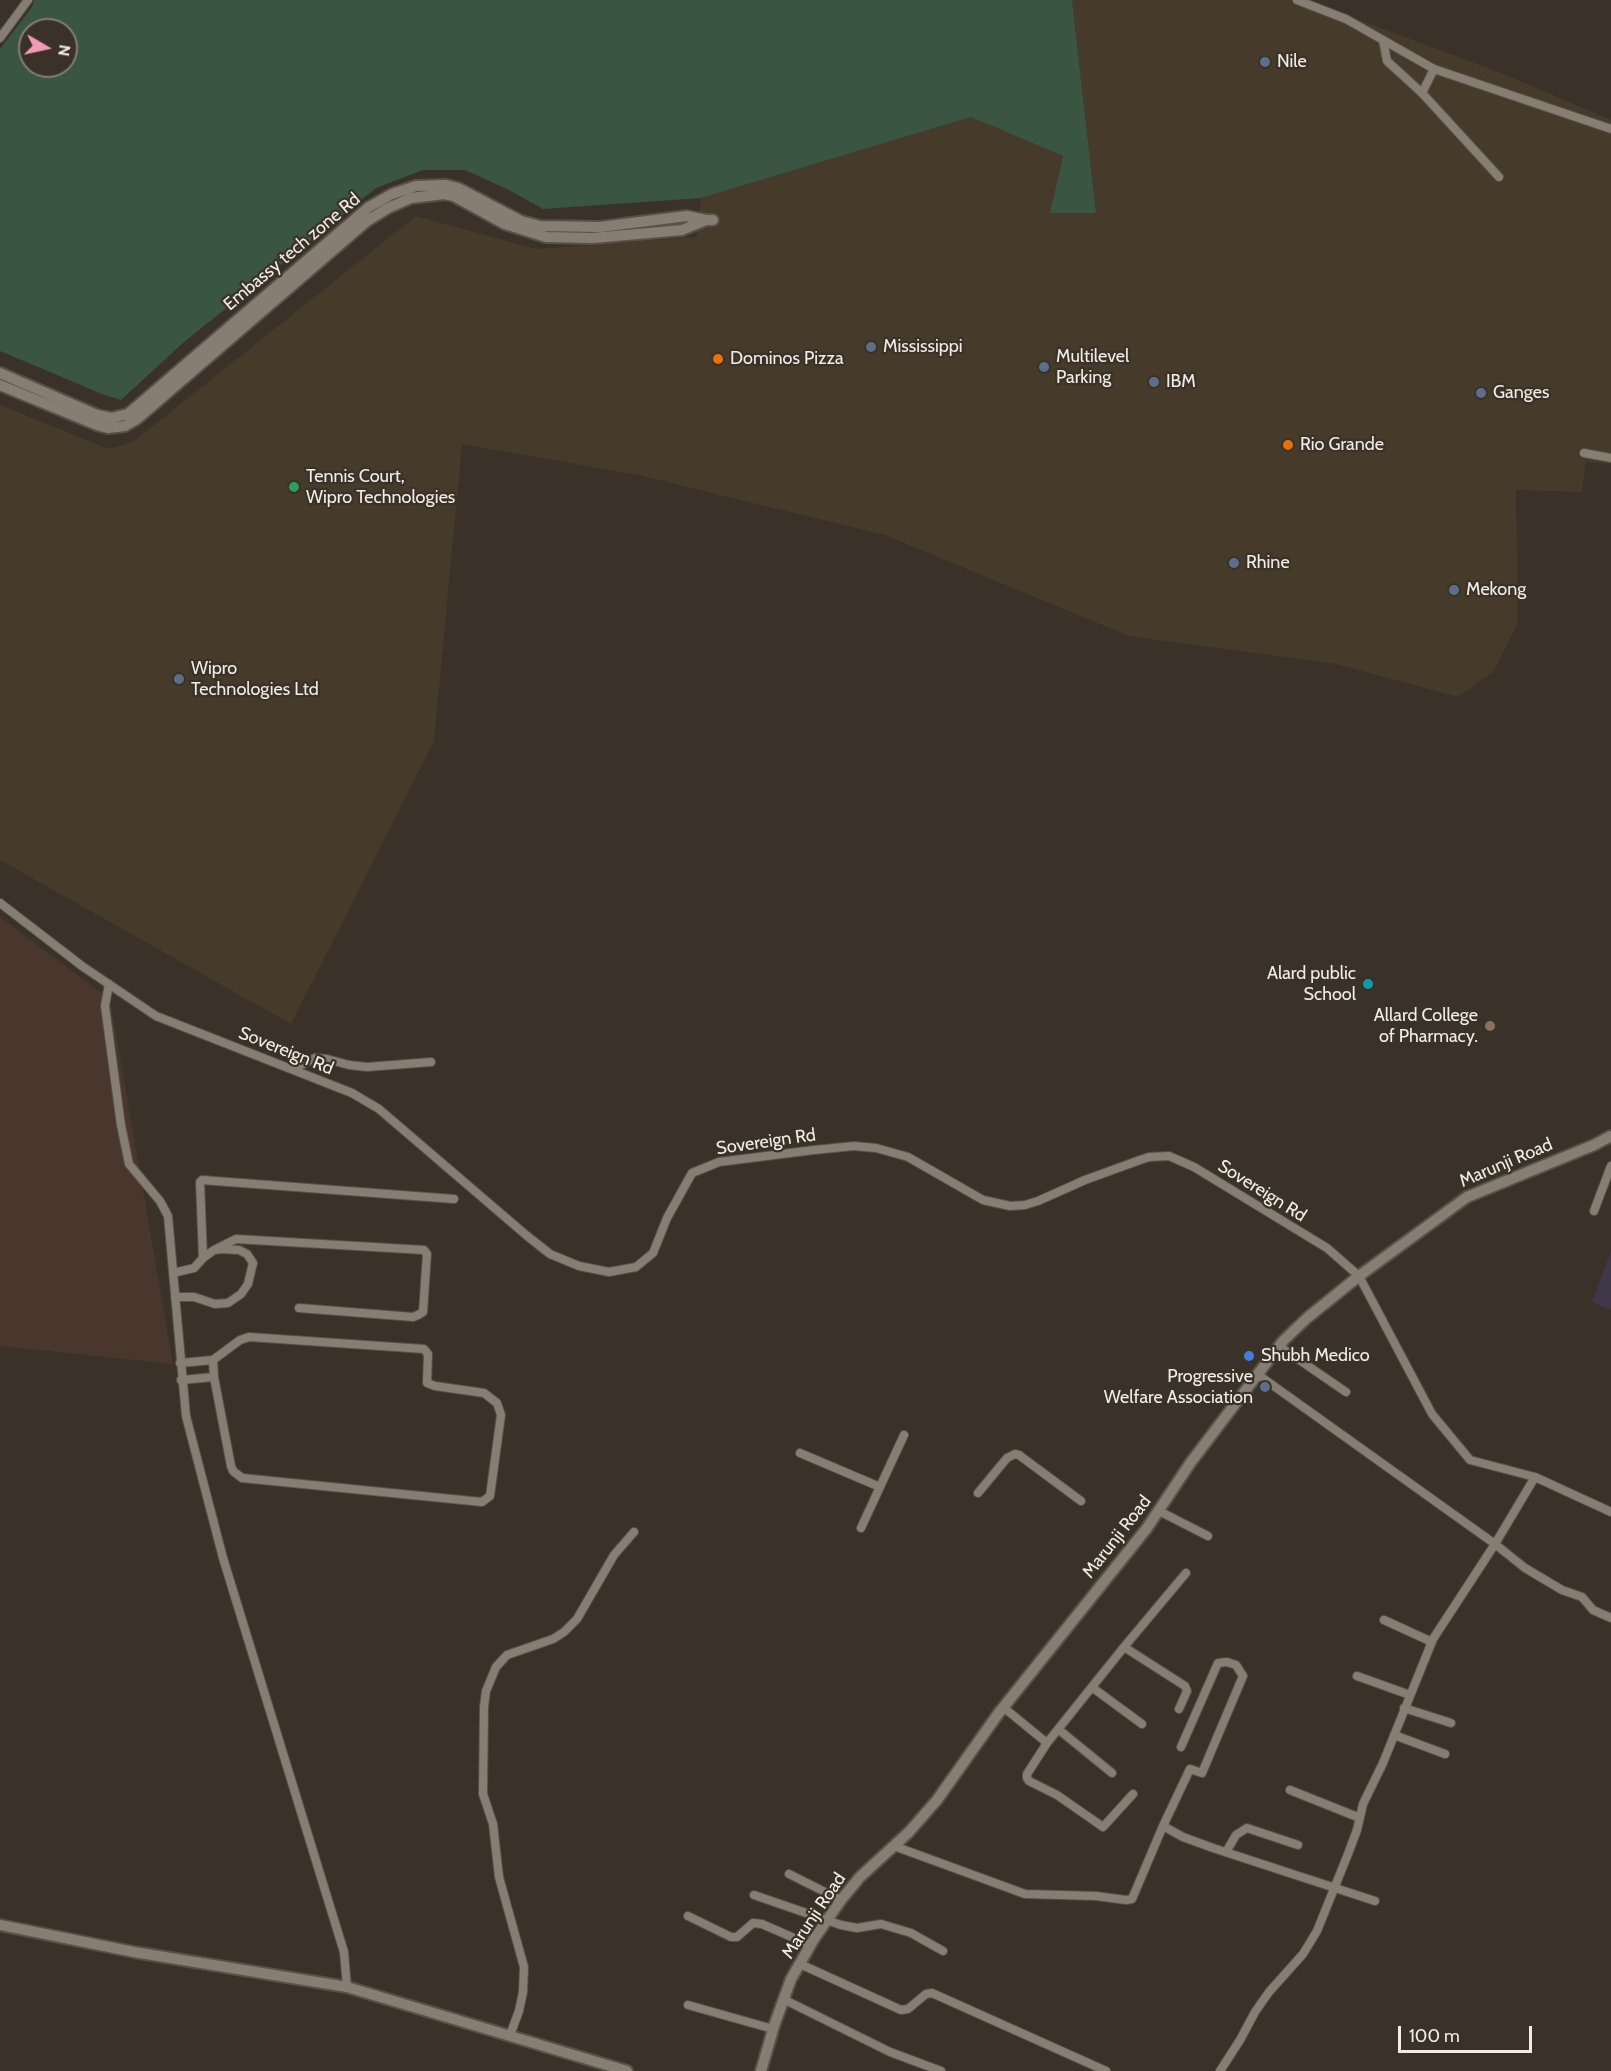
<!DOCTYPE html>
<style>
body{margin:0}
#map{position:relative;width:1611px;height:2071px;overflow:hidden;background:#3a3228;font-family:Cabin,sans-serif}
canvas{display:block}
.north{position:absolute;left:18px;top:18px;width:60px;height:60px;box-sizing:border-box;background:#3a3228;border:2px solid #847c74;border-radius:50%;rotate:99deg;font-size:16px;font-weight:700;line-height:24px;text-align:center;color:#f2ece6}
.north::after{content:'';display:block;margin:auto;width:21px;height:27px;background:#f09ab6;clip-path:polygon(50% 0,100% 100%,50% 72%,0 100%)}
.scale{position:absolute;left:1398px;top:2026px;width:134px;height:27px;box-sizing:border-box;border:3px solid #f2ece6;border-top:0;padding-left:8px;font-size:18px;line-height:21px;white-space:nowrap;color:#f2ece6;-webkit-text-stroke:4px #3a3228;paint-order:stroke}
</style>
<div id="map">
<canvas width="1611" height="2071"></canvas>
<div class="north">N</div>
<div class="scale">100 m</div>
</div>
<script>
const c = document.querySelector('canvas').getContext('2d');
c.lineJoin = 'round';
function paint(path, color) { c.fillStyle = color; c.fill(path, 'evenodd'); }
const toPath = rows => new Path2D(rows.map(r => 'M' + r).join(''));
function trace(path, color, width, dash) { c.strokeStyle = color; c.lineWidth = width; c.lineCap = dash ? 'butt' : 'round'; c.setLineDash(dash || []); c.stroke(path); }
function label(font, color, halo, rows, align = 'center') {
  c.font = font + ' Cabin,sans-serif'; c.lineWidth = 4.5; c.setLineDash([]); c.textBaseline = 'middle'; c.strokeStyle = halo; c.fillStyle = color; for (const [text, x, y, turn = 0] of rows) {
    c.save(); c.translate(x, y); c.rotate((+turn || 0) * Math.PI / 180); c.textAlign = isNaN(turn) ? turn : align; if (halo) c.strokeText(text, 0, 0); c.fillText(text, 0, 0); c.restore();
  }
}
paint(toPath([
 [1072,0,1306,0,1504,74,1611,120,1611,464,1586,462,1582,492,1516,490,1518,623,1493,672,1458,697,1336,664,1129,636,885,535,638,475,462,444,434,741,291,1024,0,860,0,405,109,449,133,442,416,216,536,249,697,237,701,198,971,117,1063,156,1096,213]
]), '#463a2b');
paint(toPath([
 [0,917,110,999,173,1364,0,1346]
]), '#49372e');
paint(toPath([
 [1611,1251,1611,1310,1592,1302]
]), '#3f3849');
paint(toPath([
 [34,0,1072,0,1096,213,1050,213,1063,156,971,117,701,198,543,209,509,190,465,170,423,170,376,188,184,342,121,400,102,394,0,351,0,49,32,7],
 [30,30,66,30,66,66,30,66]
]), '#3a5542');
const street = toPath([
 [1297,0,1346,19,1434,69,1611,129],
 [0,38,28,0],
 [1383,40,1387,61,1422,93,1499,177],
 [1422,93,1434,69],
 [1584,453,1611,458],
 [0,903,82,966,156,1016,352,1093,379,1109,526,1235,550,1254,579,1266,609,1272,636,1267,653,1253,667,1218,692,1173,719,1162,814,1150,854,1146,876,1148,908,1157,983,1200,1010,1206,1025,1205,1038,1201,1085,1180,1140,1160,1149,1157,1169,1156,1194,1167,1327,1248,1359,1276,1432,1414,1470,1460,1535,1477,1611,1512],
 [109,984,105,1006,121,1125,129,1164,160,1201,168,1216,186,1416,223,1558,344,1952,347,1987],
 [293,1069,315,1058,327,1059,349,1065,367,1067,431,1062],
 [1594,1211,1611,1166],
 [214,1250,236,1239,424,1250,427,1254,423,1312,418,1315,413,1317,299,1308],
 [203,1258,200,1182,202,1180,454,1199],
 [173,1273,194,1268,203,1258,214,1250,222,1249,239,1250,247,1254,253,1263,248,1284,241,1294,228,1303,215,1304,194,1297,175,1297],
 [249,1337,424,1349,428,1354,427,1383,435,1386,484,1393,497,1403,501,1415,490,1496,482,1502,242,1478,233,1471,231,1466,214,1377,213,1360,240,1340,249,1337],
 [1279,1346,1346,1392],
 [180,1363,213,1360],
 [1257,1374,1495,1544,1525,1568,1562,1590,1582,1597,1593,1610,1611,1618],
 [181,1380,214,1377],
 [800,1453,880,1487],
 [978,1493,1007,1458,1015,1454,1019,1455,1081,1501],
 [1159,1511,1208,1536],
 [861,1528,904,1435],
 [1384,1620,1432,1642],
 [1124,1647,1186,1573],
 [1357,1676,1410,1695],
 [1093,1688,1142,1724],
 [1003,1707,1047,1743,1027,1774,1027,1778,1029,1781,1057,1795,1103,1827,1133,1794],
 [1404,1708,1451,1723],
 [1058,1729,1112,1773],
 [1394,1735,1445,1754],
 [1047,1743,1124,1647,1185,1686,1187,1691,1179,1709],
 [1290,1790,1360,1818],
 [1163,1826,1190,1769,1202,1773,1243,1676,1236,1665,1227,1662,1218,1663,1181,1747],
 [894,1846,1025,1894,1096,1896,1126,1900,1132,1899,1163,1826,1183,1837,1213,1848,1375,1901],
 [1226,1852,1236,1835,1247,1828,1298,1845],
 [789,1874,841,1900],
 [754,1895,841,1925,857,1928,881,1924,911,1933,943,1951],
 [688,1916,731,1937,737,1937,753,1923,762,1924,810,1945],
 [800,1964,901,2010,908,2009,926,1994,932,1993,1106,2071],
 [783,1999,890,2052,941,2071],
 [688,2005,773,2029],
 [510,2035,519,2011,523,1992,524,1967,499,1877,493,1824,483,1794,484,1707,486,1691,496,1667,507,1655,553,1639,564,1632,577,1619,614,1555,634,1532],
 [1220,2071,1240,2040,1255,2012,1269,1992,1303,1954,1317,1931,1348,1854,1357,1830,1363,1804,1383,1763,1433,1639,1495,1544,1535,1477]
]);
const secondary = toPath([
 [0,373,97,415,111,418,128,414,369,207,392,194,416,186,446,185,458,188,521,221,540,226,600,227,687,216,706,220],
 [0,385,97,425,108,428,125,426,137,419,367,221,388,208,411,198,444,194,454,196,505,224,546,237,593,238,682,230,706,220,713,220],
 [0,1925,134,1952,347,1987,627,2071],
 [761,2071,774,2026,791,1979,814,1939,841,1900,860,1877,909,1832,937,1800,998,1714,1147,1528,1191,1462,1283,1341,1307,1318,1359,1276,1467,1197,1594,1145,1611,1136]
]);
trace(street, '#575148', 10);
trace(secondary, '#575148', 14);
trace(street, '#877e73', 8);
trace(secondary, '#877e73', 10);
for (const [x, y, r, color] of [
 [1265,62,6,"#5c6f8a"],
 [871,347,6,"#5c6f8a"],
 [718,359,6,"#e8710a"],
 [1044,367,6,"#5c6f8a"],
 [1154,382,6,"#5c6f8a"],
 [1481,393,6,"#5c6f8a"],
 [1288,445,6,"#e8710a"],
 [294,487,6,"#2e9e5b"],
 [1234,563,6,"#5c6f8a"],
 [1454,590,6,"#5c6f8a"],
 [179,679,6,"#5c6f8a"],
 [1368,984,6,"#0f9aa8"],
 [1490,1026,6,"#8d6e63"],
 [1249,1356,6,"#3f7fe0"],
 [1265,1387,6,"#5c6f8a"]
]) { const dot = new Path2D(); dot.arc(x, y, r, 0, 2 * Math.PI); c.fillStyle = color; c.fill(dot); trace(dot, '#3a3228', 2); }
label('18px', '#f2ece6', '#3a3228', [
 ["Nile",1277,62],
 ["Mississippi",883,347],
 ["Multilevel",1056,357],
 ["Parking",1056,378],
 ["Dominos Pizza",730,359],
 ["IBM",1166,382],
 ["Ganges",1493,393],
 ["Rio Grande",1300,445],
 ["Tennis Court,",306,477],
 ["Wipro Technologies",306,498],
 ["Rhine",1246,563],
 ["Mekong",1466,590],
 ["Wipro",191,669],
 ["Technologies Ltd",191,690],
 ["Alard public",1356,974,"right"],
 ["School",1356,995,"right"],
 ["Allard College",1478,1016,"right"],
 ["of Pharmacy.",1478,1037,"right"],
 ["Shubh Medico",1261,1356],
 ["Progressive",1253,1377,"right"],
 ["Welfare Association",1253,1398,"right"]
], 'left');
label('18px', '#f2ece6', '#3a3228', [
 ["Embassy tech zone Rd",292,252,-40],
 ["Sovereign Rd",286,1051,22],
 ["Sovereign Rd",766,1142,-8],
 ["Marunji Road",1506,1163,-23],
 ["Sovereign Rd",1262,1191,32],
 ["Marunji Road",1117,1537,-52],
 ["Marunji Road",814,1916,-56]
]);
</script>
